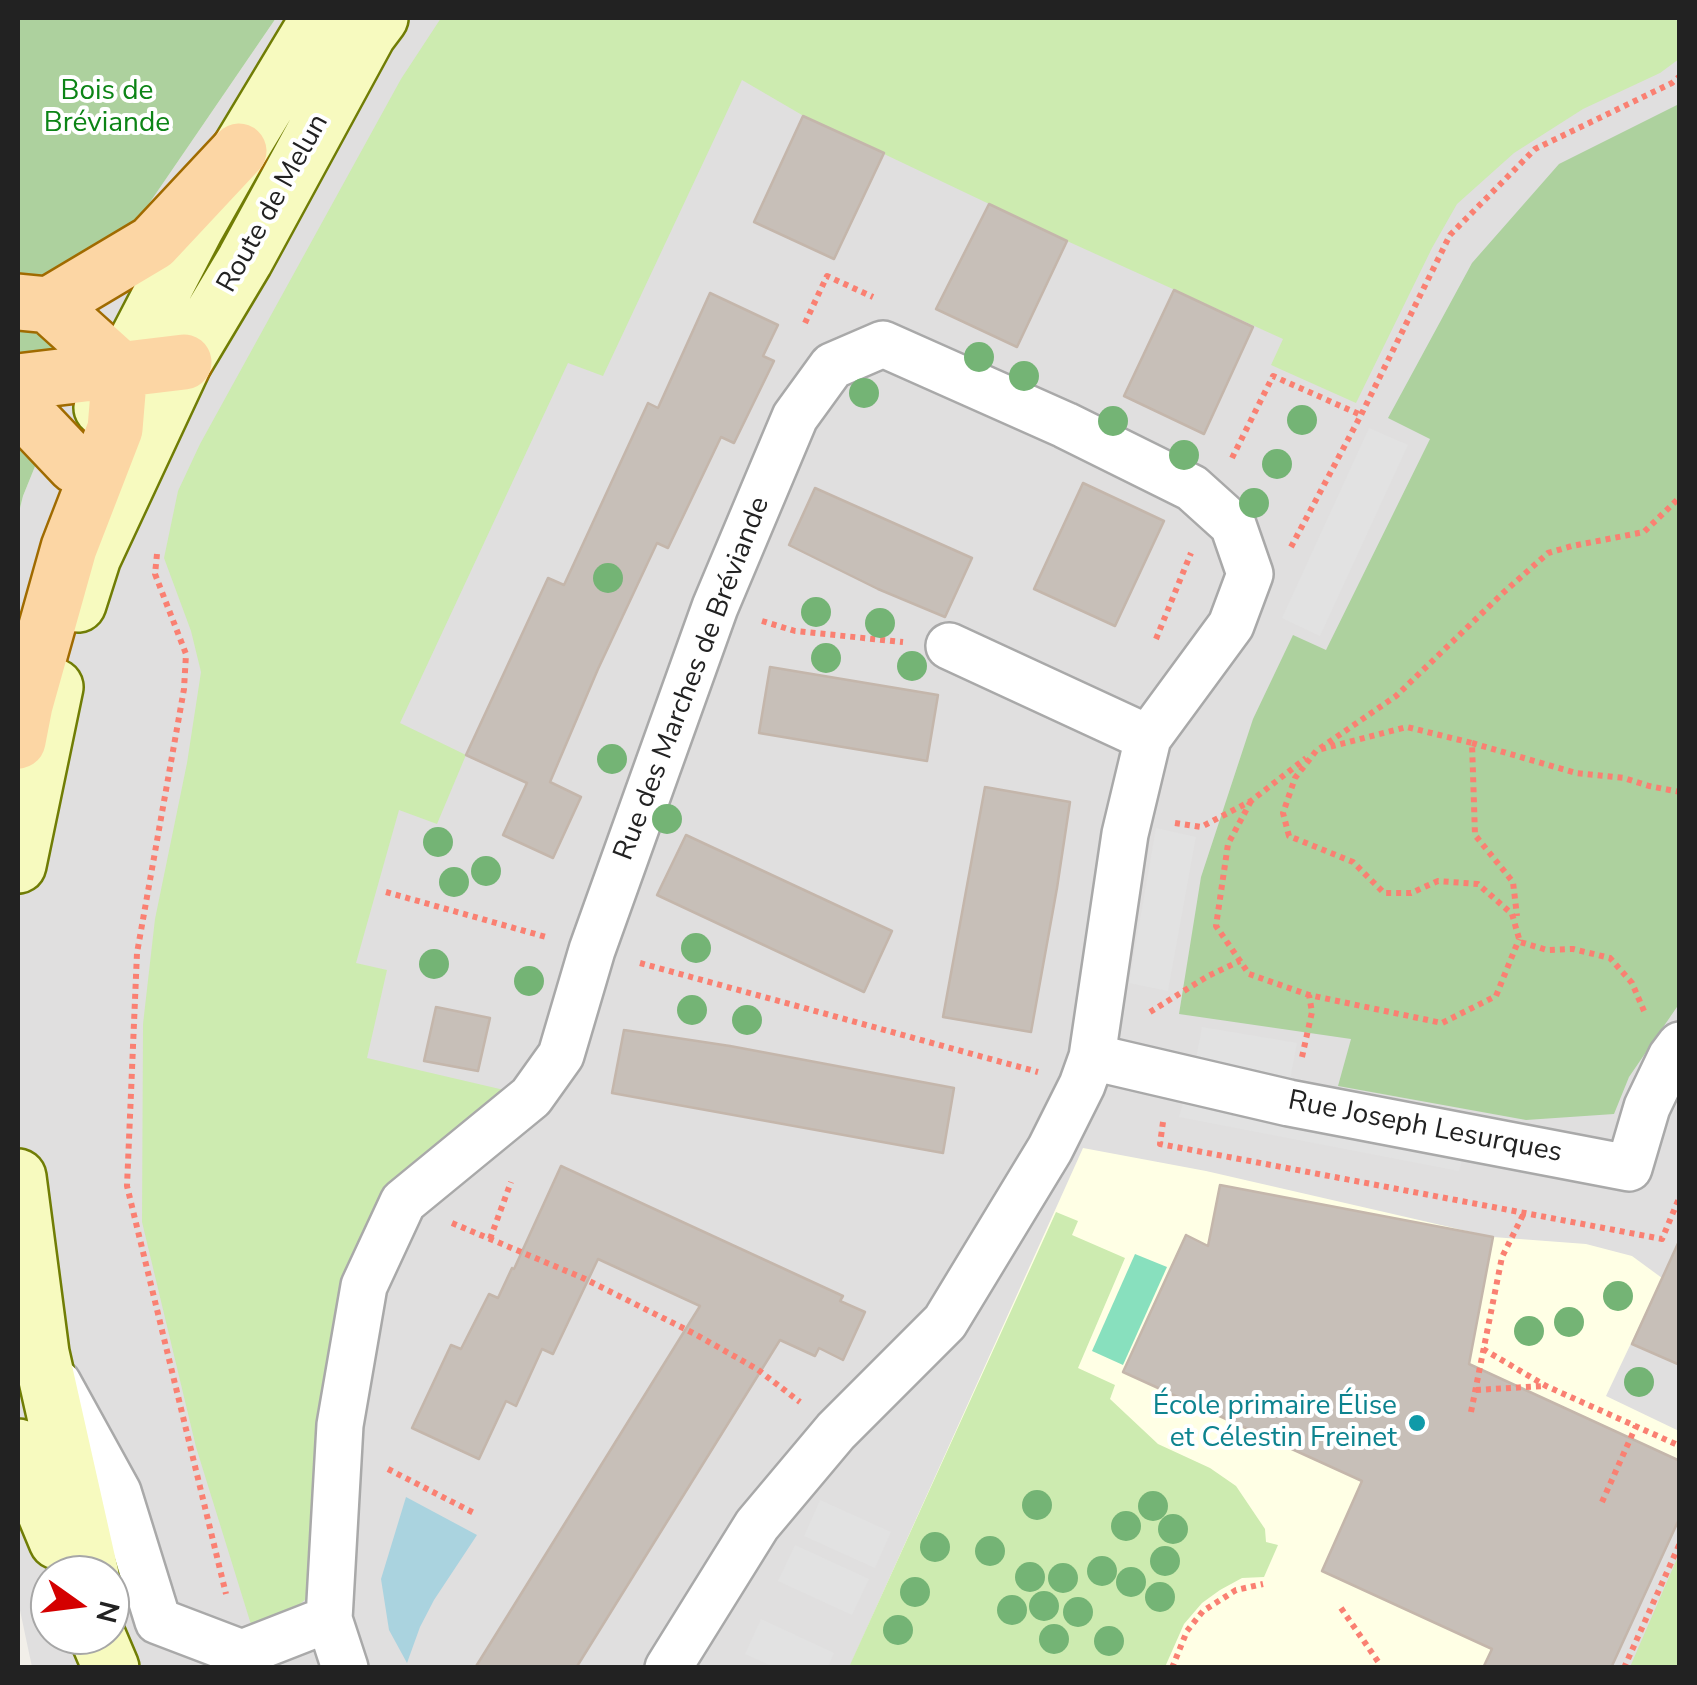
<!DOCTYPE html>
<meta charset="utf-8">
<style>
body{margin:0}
#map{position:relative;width:1697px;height:1685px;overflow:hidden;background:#f2efe9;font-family:"Nunito Sans",sans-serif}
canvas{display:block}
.frame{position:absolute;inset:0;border:20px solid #222;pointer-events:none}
.north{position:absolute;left:30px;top:1555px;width:100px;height:100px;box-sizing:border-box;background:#fff;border:2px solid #a7a7a7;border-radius:50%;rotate:104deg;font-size:28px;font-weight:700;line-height:40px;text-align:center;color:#222}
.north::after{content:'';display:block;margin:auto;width:35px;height:45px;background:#d40000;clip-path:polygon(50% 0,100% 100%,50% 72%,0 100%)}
</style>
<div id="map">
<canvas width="1697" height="1685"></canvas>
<div class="frame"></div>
<div class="north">N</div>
</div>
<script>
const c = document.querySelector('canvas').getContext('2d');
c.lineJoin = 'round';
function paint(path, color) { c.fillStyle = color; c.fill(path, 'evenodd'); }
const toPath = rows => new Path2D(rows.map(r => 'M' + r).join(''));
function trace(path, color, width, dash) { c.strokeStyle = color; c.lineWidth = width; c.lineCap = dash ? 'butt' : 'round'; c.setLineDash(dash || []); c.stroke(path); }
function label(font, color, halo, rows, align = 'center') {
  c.font = font + ' "Nunito Sans",sans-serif'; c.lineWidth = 8; c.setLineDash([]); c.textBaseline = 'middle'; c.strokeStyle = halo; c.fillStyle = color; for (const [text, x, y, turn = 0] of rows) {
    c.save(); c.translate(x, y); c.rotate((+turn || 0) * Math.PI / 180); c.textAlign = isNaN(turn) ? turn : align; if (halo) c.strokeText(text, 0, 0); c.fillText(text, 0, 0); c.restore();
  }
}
paint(toPath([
 [276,18,1679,18,1679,1667,32,1667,18,1601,18,516,23,496,131,230],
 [50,1575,110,1575,110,1635,50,1635]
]), '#e0dfdf');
paint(toPath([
 [1083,1148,1206,1171,1493,1237,1586,1244,1632,1256,1662,1278,1606,1396,1679,1431,1679,1517,1610,1667,849,1668]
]), '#ffffe5');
paint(toPath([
 [441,18,1679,18,1679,59,1660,73,1583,109,1514,153,1457,204,1432,248,1356,403,1271,365,1283,339,1067,241,802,115,742,80,603,376,568,363,400,723,466,755,437,824,399,810,356,963,387,970,367,1058,517,1093,398,1184,311,1595,275,1624,253,1631,196,1447,142,1222,143,1024,155,919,187,763,201,672,191,631,164,558,178,491,200,444,401,79],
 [1056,1212,1078,1221,1072,1235,1125,1258,1078,1368,1115,1385,1110,1399,1158,1444,1210,1468,1236,1486,1265,1529,1266,1542,1278,1545,1264,1577,1242,1578,1220,1590,1202,1603,1184,1624,1165,1667,849,1667],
 [1679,1554,1679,1667,1630,1667]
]), '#cdebb0');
paint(toPath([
 [18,18,276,18,131,230,23,496,18,516],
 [1679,104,1679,1004,1629,1077,1614,1114,1526,1120,1338,1086,1351,1039,1179,1014,1201,877,1253,719,1293,635,1326,650,1430,439,1388,418,1472,263,1559,164]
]), '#add19e');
paint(toPath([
 [1135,1254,1167,1267,1123,1365,1092,1351]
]), '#88e0be');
paint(toPath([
 [1369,428,1408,445,1320,636,1282,618],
 [1156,828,1196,837,1168,991,1129,983],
 [1202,1027,1297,1043,1290,1080,1195,1064],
 [1184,1100,1464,1153,1459,1171,1179,1117],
 [820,1500,891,1532,875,1568,804,1536],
 [795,1545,869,1579,852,1615,778,1581],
 [761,1619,834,1653,828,1667,774,1667,745,1654]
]), '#e2e2e2');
paint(toPath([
 [406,1497,477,1535,434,1600,420,1627,407,1663,389,1630,381,1579]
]), '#aad3df');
const building = toPath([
 [803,116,884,153,834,259,754,222,803,116],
 [989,204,1067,241,1017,347,936,309,989,204],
 [1174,290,1253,327,1204,434,1124,396,1174,290],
 [710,293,778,325,763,356,774,361,734,443,721,437,668,548,657,543,598,669,550,782,581,797,553,858,503,835,527,783,466,755,548,578,564,585,648,403,658,408,710,293],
 [1083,483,1164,521,1115,626,1034,589,1083,483],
 [815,488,972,558,945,617,878,589,789,545,815,488],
 [770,667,938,695,927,761,759,733,770,667],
 [985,787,1070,802,1057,888,1031,1032,943,1017,985,787],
 [686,835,892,931,864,992,657,895,686,835],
 [436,1007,490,1018,478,1071,424,1061,436,1007],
 [624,1030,730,1046,954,1088,943,1153,612,1093,624,1030],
 [561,1166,843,1296,840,1301,865,1312,843,1360,819,1348,815,1356,780,1340,576,1668,475,1668,700,1306,598,1259,553,1354,542,1349,516,1406,506,1401,479,1459,412,1428,451,1345,461,1349,489,1294,498,1298,512,1268,514,1269,561,1166],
 [1220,1185,1493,1237,1469,1364,1680,1461,1680,1517,1611,1668,1483,1668,1492,1649,1322,1571,1362,1481,1123,1372,1186,1235,1208,1246,1220,1185],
 [1680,1239,1680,1365,1632,1344,1680,1239]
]);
paint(building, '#c7bfb8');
trace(building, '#c4b6ab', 2.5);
const street = toPath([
 [949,646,1148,738],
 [1092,1057,1289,1103,1629,1168,1647,1107,1671,1057,1680,1045],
 [58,1383,118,1492,158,1621,242,1653,329,1619],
 [345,1668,329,1619,340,1425,364,1286,403,1202,531,1097,561,1055,592,950,715,607,795,417,832,366,883,344,1065,425,1192,488,1233,525,1250,574,1231,625,1148,738,1125,834,1092,1057,1082,1085,1050,1149,945,1322,836,1431,757,1525,668,1668]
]);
const secondary = toPath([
 [102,408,195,229,239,151,319,18],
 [78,604,93,557,184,362,245,260,368,34,380,18],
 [18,865,55,687],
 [18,1177,41,1353,91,1575],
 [18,1447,57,1541],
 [97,1635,111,1668]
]);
const primary = toPath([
 [18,302,49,305,153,243,239,151],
 [18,382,184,362],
 [18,405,75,465],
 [18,741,25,705,69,548,115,429,120,369,49,305]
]);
trace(street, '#a9a9a9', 50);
trace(secondary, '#707d05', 60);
trace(primary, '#a06b00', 60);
trace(toPath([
 [805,323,827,276,873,297],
 [1232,458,1273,376,1361,415],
 [1291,547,1361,415,1450,235,1535,149,1672,83,1680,76],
 [157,554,155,574,186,654,184,689,137,953,127,1186,226,1594],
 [762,621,795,631,903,642],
 [1156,639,1191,553],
 [1472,743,1576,773,1624,778,1649,786,1680,792],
 [1321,749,1407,727,1472,743,1475,835,1513,882,1517,916],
 [1251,801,1228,844,1216,926,1249,974,1309,995,1442,1023,1496,996,1519,939],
 [1175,823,1201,827,1251,801,1306,758],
 [386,892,546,937],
 [640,963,1038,1072],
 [1644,1011,1632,983,1610,958,1573,949,1547,950,1520,942,1512,914,1478,884,1438,881,1411,893,1384,893,1353,862,1289,836,1283,813,1295,778,1316,751,1396,696,1503,593,1548,553,1572,546,1644,532,1680,497],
 [1150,1012,1208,976,1240,961],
 [1302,1057,1312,1012,1309,995],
 [1163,1122,1160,1144,1662,1239,1680,1196],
 [452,1223,583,1278,693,1333,757,1369,800,1402],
 [490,1239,511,1182],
 [1483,1349,1546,1386,1680,1446],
 [1476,1390,1544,1386],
 [1471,1412,1502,1257,1524,1213],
 [388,1469,474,1513],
 [1602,1502,1636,1426],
 [1341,1608,1379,1663],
 [1172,1668,1187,1631,1203,1611,1236,1590,1263,1584],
 [1624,1668,1680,1543]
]), '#fa8072', 6, [5, 5]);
trace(street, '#fff', 45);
trace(secondary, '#f7fabf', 55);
trace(primary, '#fcd6a4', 55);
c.fillStyle = '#74b475';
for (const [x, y] of [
 [979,357],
 [1024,376],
 [864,393],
 [1302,420],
 [1113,421],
 [1184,455],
 [1277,464],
 [1254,503],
 [608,578],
 [816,612],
 [880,623],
 [826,658],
 [912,666],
 [612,759],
 [667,819],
 [438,842],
 [486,871],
 [454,882],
 [696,948],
 [434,964],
 [529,981],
 [692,1010],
 [747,1020],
 [1618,1296],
 [1569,1322],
 [1529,1331],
 [1639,1382],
 [1037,1505],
 [1153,1506],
 [1126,1526],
 [1173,1529],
 [935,1547],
 [990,1551],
 [1165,1561],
 [1102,1571],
 [1030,1577],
 [1063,1578],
 [1131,1582],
 [915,1592],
 [1160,1597],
 [1044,1606],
 [1012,1610],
 [1078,1612],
 [898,1630],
 [1054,1639],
 [1109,1641]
]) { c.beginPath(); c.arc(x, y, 15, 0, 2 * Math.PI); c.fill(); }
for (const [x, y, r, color] of [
 [1417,1423,10,"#0f9aa8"]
]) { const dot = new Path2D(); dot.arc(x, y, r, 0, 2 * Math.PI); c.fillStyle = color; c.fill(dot); trace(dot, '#fff', 4); }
label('28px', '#0c8416', '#fff', [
 ["Bois de",107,92],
 ["Bréviande",107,124]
]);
label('28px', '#222', '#fff', [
 ["Route de Melun",274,204,-61],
 ["Rue des Marches de Bréviande",693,679,-69],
 ["Rue Joseph Lesurques",1425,1128,11]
]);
label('28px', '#0d838f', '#fff', [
 ["École primaire Élise",1397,1407],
 ["et Célestin Freinet",1397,1439]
], 'right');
</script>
